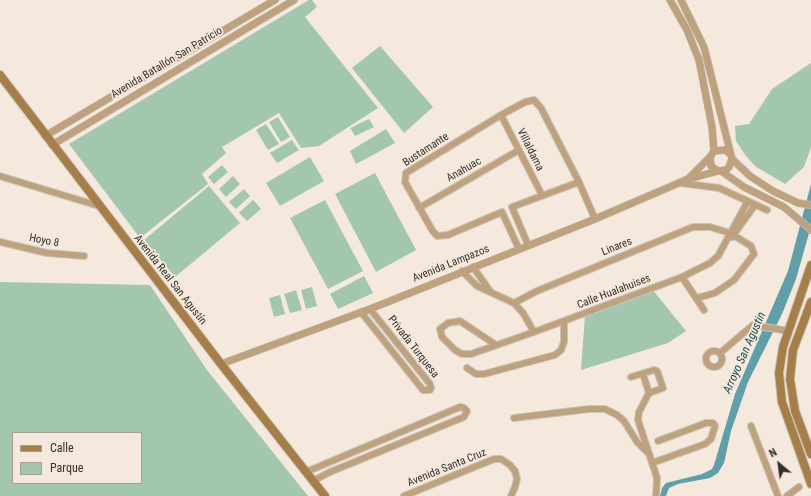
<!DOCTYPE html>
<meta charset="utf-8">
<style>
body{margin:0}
#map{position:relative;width:811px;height:496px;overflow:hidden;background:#f4e9dc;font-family:"Roboto Condensed",sans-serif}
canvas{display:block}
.legend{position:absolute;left:12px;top:432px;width:130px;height:52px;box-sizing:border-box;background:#f4e9dc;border:1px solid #a79f95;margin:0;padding:5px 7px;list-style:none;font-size:12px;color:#332f2a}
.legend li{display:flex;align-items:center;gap:8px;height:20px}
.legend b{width:20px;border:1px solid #a79f95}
.north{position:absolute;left:759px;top:444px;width:40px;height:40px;-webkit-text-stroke:3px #f4e9dc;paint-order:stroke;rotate:331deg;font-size:11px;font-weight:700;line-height:16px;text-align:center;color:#332f2a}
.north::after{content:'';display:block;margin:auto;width:14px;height:18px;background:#332f2a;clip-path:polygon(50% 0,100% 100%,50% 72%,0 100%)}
</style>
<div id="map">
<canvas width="811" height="496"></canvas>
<ul class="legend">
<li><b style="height:5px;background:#a67e4a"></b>Calle</li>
<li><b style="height:11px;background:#a3c7ae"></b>Parque</li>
</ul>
<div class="north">N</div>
</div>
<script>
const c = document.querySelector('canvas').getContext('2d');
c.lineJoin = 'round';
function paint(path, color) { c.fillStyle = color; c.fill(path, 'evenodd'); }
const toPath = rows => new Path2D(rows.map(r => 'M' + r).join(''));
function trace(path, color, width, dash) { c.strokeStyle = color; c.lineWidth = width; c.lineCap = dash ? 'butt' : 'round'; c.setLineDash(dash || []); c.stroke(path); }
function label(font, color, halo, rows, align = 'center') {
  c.font = font + ' "Roboto Condensed",sans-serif'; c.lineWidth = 3.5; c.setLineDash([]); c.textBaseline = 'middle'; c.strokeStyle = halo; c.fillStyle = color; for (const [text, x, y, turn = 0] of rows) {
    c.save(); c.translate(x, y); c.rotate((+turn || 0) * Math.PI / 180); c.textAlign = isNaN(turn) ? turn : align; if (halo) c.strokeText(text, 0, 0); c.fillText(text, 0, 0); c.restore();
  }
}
paint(toPath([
 [309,0,312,0,317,7,305,17,378,108,319,146,301,148,279,113,222,147,226,153,202,174,208,184,140,238,69,144],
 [380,46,433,107,404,133,352,68],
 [811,63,811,147,804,167,785,184,755,166,746,156,736,141,735,126,749,124,772,89],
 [278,117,290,137,281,142,269,122],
 [369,119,374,127,355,136,350,128],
 [266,124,279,144,268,150,256,130],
 [386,129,395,143,356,164,350,151],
 [292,140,299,150,277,163,270,153],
 [310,157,324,181,280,206,266,183],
 [222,165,228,172,214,184,208,177],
 [375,173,416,250,376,272,335,194],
 [233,176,240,184,226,197,219,189],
 [209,186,240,223,175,277,144,240],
 [244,189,250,196,236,209,229,202],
 [253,200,261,209,247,221,239,213],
 [325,200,363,271,328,289,290,218],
 [364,276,373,293,338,309,330,294],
 [0,282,150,285,207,370,308,496,0,496],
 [13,433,141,433,141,483,13,483],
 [312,287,317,306,306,309,301,290],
 [652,289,686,331,668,343,581,370,585,316],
 [296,290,302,310,290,313,284,294],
 [280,295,285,314,274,317,269,298]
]), '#a3c7ae');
paint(toPath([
 [811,184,811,226,796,279,782,314,748,382,731,431,724,463,718,473,710,478,678,484,669,488,666,496,660,496,662,488,666,483,702,474,712,469,714,465,735,394,788,271]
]), '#619fa8');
const minor = toPath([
 [501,115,542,195],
 [0,176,99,206],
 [680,183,719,188,767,210],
 [419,208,519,150],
 [732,237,755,205],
 [0,242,47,253,84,256],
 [528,245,512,207,579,182],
 [519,249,502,212,448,235,437,236,432,230,405,182,406,173,501,115,525,102,534,100,541,108,579,182,595,219],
 [473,267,490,291],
 [462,271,477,286,514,303,523,313,534,332],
 [682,277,704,310],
 [514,303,537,291,693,227,710,227,730,233,751,246,754,254,734,280,715,293,697,298],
 [361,312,423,390,430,390,431,388,430,384,370,309],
 [496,345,460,321,448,323,440,329,442,337,455,350,462,354,471,354,534,332,682,277,710,263,718,256,748,201],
 '706 359a8 8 0 1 1 16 0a8 8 0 1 1-16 0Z',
 [720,353,753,325,788,331],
 [467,368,476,374,484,374,555,355,561,350,564,342,564,321],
 [643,374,649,393],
 [631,377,654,370,657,371,663,388,649,393],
 [649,393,639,412,638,420,657,478,656,496],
 [514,418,589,409,605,409,617,415,624,421,637,442,648,453],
 [751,426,778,496],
 [652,463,705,444,711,439,715,426,713,423,706,423,658,441],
 [306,472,460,407,464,408,467,411,464,417,330,472,313,481],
 [404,496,494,459,501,459,510,465,515,471,517,479,515,487,511,496],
 [787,496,799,487]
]);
const tertiary = toPath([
 [670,0,687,30,699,60,712,127,714,151],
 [681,0,704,47,732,159,729,167,726,170,718,171,711,166,710,157,714,151,725,150,729,153],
 [45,136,275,0],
 [52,145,294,0],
 [732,159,750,176,773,191,798,203,811,205],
 [721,171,744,187,784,207,811,230],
 [688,179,710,157],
 [221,364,370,309,595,219,688,179,718,171]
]);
const secondary = toPath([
 [0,75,221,364,325,496],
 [811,265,783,347,779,373,782,402,811,484],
 [811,302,793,350,790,379,795,411,811,454]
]);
trace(minor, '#cdc4b8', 8);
trace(tertiary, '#cdc4b8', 8);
trace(secondary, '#cdc4b8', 10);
trace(minor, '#bea280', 6);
trace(tertiary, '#bea280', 7);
trace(secondary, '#a67e4a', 8);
label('11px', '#332f2a', '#f4e9dc', [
 ["Avenida Batallón San Patricio",167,63,-31],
 ["Bustamante",426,150,-33],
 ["Villaldama",530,150,63],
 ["Anahuac",464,170,-30],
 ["Hoyo 8",44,241,11],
 ["Linares",617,247,-22],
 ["Avenida Lampazos",451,264,-22],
 ["Avenida Real San Agustín",170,280,52],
 ["Calle Hualahuises",614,292,-21],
 ["Privada Turquesa",413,347,52],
 ["Avenida Santa Cruz",447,468,-22]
]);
label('italic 12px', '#164d54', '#f4e9dc', [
 ["Arroyo San Agustin",745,353,-66]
]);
</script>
